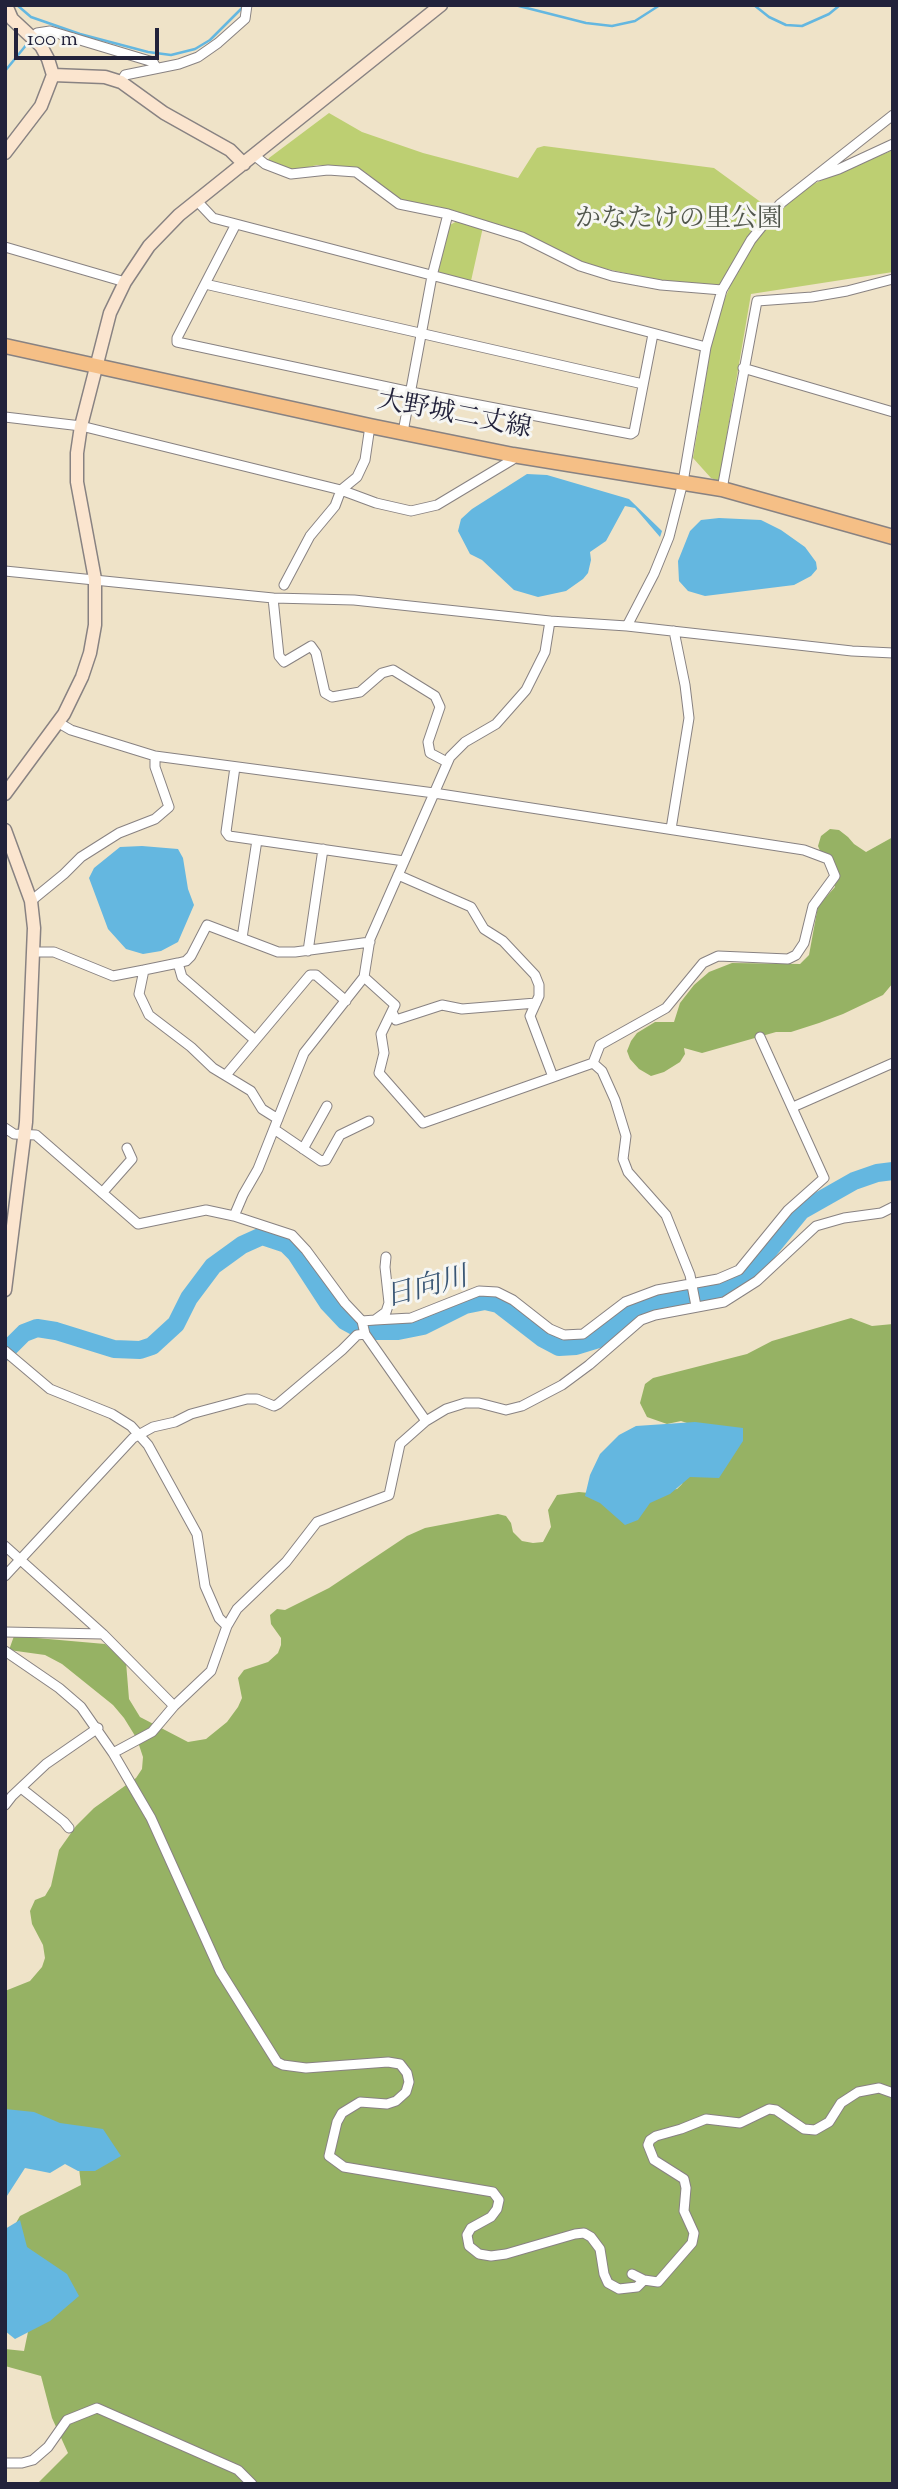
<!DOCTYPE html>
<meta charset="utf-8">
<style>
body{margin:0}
#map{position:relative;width:898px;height:2489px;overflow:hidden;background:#efe3c8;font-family:"Sorts Mill Goudy",serif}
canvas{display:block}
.frame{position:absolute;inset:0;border:7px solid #22223b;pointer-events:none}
.scale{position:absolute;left:14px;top:28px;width:145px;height:32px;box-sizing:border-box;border:4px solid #22223b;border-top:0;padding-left:9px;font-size:21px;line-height:24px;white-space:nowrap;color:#22223b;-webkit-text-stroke:5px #f6f6f2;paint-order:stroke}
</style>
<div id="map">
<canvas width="898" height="2489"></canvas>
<div class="frame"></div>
<div class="scale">100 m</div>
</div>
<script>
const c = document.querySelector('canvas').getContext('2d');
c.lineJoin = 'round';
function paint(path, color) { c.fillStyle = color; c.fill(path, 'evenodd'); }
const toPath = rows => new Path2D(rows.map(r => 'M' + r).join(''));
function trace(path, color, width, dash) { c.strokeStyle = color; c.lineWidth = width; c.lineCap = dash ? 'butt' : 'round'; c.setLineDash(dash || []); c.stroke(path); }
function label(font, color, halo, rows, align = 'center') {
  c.font = font + ' "Sorts Mill Goudy","Noto Serif JP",serif'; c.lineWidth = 6; c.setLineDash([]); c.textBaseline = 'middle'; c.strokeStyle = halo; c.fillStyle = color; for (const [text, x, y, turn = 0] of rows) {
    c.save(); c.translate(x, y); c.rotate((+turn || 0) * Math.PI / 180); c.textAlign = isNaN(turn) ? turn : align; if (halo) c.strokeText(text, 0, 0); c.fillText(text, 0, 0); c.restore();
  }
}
paint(toPath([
 [329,113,362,132,423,153,518,178,537,148,544,146,714,168,777,214,806,187,893,150,893,272,751,294,719,481,711,478,693,458,712,340,719,312,729,289,647,278,585,264,524,233,401,200,365,172,355,167,317,165,291,171,267,162,269,158],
 [459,220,483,227,471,281,438,273,450,225]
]), '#bdcf72');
paint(toPath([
 [830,829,839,830,848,837,854,844,866,852,893,837,893,983,883,995,843,1014,819,1023,791,1032,776,1032,702,1053,684,1048,685,1054,680,1062,664,1072,651,1076,639,1069,630,1059,627,1051,631,1041,637,1033,655,1022,674,1022,680,1003,694,985,709,972,732,963,800,964,809,955,818,906,835,887,818,846,821,836],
 [851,1318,872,1326,893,1324,893,2484,37,2484,68,2453,52,2418,41,2376,5,2366,5,2349,24,2351,29,2327,23,2250,13,2228,20,2216,81,2185,77,2151,5,2120,5,1991,30,1981,42,1967,45,1958,43,1945,32,1924,30,1911,35,1900,45,1896,51,1886,59,1850,76,1826,94,1808,136,1778,142,1769,143,1757,137,1739,124,1718,113,1705,62,1664,45,1655,9,1650,14,1636,105,1644,126,1662,129,1699,140,1717,188,1742,206,1739,227,1722,238,1707,242,1698,238,1678,244,1670,268,1662,278,1653,281,1645,281,1638,271,1624,270,1615,277,1609,285,1610,329,1588,407,1536,425,1528,498,1514,506,1516,511,1523,513,1532,522,1541,533,1543,543,1542,551,1527,548,1510,557,1495,579,1492,650,1499,670,1490,677,1489,682,1484,702,1428,681,1421,667,1424,647,1417,640,1403,645,1384,653,1378,747,1354,772,1341]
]), '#96b264');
paint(toPath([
 [527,474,547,475,629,499,662,531,660,537,635,508,625,506,606,541,590,552,591,560,588,573,583,579,566,591,538,597,514,590,482,560,470,554,458,531,461,519,472,509],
 [719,518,761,520,781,530,805,547,816,562,817,569,811,576,794,585,705,596,688,591,679,581,678,561,690,531,701,520],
 [142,846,178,849,183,858,188,889,194,905,178,942,161,951,143,954,126,949,108,929,89,878,94,868,120,847],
 [695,1422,743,1428,743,1441,719,1478,690,1477,670,1494,650,1503,638,1520,625,1525,600,1503,585,1496,590,1475,600,1454,619,1435,636,1426],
 [5,2109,34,2112,60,2123,103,2129,121,2156,95,2171,78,2171,65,2164,50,2173,25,2168,5,2199],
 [20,2220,27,2247,67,2274,79,2296,50,2321,15,2339,5,2331,5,2229]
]), '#64b7e0');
trace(toPath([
 [17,5,31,17,80,34,148,52,171,55,195,49,210,40,243,7],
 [302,5,316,5],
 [515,5,586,23,612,26,635,21,660,5],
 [754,5,769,17,786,25,802,26,829,14,840,5],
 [5,71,27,44]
]), '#64b7e0', 2.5);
trace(toPath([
 [5,1352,24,1333,37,1328,56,1331,114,1349,140,1350,152,1346,176,1324,189,1298,213,1266,242,1245,262,1236,286,1244,296,1254,328,1303,345,1321,356,1327,370,1331,398,1331,423,1326,465,1305,485,1301,498,1304,542,1338,559,1347,576,1346,599,1339,628,1316,643,1308,665,1301,732,1286,747,1277,801,1211,854,1181,877,1173,893,1171]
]), '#64b7e0', 18);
const street = toPath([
 [33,39,37,33,50,31,153,62,156,67],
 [121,82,125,75,179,64,198,57,218,43,245,19,247,5],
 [255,156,265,164,291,174,328,170,356,172,399,204,448,214,522,237,580,266,612,276,661,285,722,290],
 [818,176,839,169,893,144],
 [197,201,213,218,236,224],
 [5,247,125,282],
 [205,284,643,384],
 [653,334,634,432,631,434,411,392,177,342,177,338,236,224,706,347],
 [743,368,893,412],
 [5,417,81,426,341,490,376,503,411,511,437,505,512,460,513,455],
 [403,432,432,276,448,214],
 [722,489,757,301,812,297,847,291,893,279],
 [5,571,273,598,279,656,284,662,311,646,316,653,325,693,332,697,360,692,382,673,393,670,435,696,440,707,428,742,430,753,447,762],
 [284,585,310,536,335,506,341,490,357,477,365,460,370,426],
 [273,598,354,600,550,621,627,626,852,651,893,653],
 [627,626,654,574,669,537,683,482,706,347,722,290,751,240,780,204,893,115],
 [59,723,71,730,155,756],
 [235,767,226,832,229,836,404,861],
 [671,829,689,718,685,685,674,631],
 [398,875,471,907,484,929,503,941,535,975,539,985,539,996,530,1016,553,1077],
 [31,901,64,874,81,857,119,833,155,819,169,807,155,767,155,756,434,793,804,850,828,859,835,876,813,906,804,943,796,955,788,959,718,956,703,963,666,1008,600,1045,593,1063],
 [242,938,257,840],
 [308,951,323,849],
 [33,952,54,952,113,976,144,970,139,994,149,1015,191,1047,213,1068,251,1091,262,1109,278,1119],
 [178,963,186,961,191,956,207,925,278,952,295,952,370,942],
 [144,970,178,963,182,977,255,1040],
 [364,977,395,1005,381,1034,384,1053,379,1073,423,1123,593,1063,602,1071,615,1100,626,1136,623,1159,628,1172,666,1215,690,1275,696,1306],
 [392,1012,396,1020,442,1005,462,1009,536,1003],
 [226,1075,310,975,316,975,346,1001],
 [793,1107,893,1063],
 [5,1128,14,1134,36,1135,138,1224,206,1210,234,1216,292,1235,306,1250,345,1303,362,1321,365,1334,426,1421,400,1444,389,1495,317,1522,286,1562,237,1609,227,1626,211,1671,174,1706,152,1732,113,1753,81,1707,59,1688,5,1651],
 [274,1129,321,1161,326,1160,340,1135,369,1121],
 [303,1149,327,1106],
 [102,1193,132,1159,127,1148],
 [234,1216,243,1195,258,1169,304,1053,364,977,370,939,450,757,465,742,496,724,526,690,545,652,550,621],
 [375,1320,411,1318,479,1291,497,1292,513,1300,550,1329,564,1335,583,1334,625,1302,657,1290,718,1279,739,1270,788,1210,824,1178,760,1037],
 [362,1321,375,1320,386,1312,389,1303,385,1267,386,1257],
 [5,1351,50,1389,112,1414,131,1426,148,1445,197,1534,205,1586,219,1618,227,1626],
 [426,1421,446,1409,465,1403,479,1403,506,1410,522,1406,562,1385,589,1365,641,1320,655,1315,724,1302,757,1281,816,1226,844,1218,881,1213,893,1207],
 [5,1546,103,1634,174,1706],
 [5,1576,133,1438,153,1427,175,1422,191,1414,247,1399,257,1399,274,1406,278,1404,342,1350,357,1335,365,1334],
 [5,1632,103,1634],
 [113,1753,151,1818,220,1971,277,2062,283,2065,306,2068,388,2062,400,2064,407,2073,409,2082,406,2092,396,2101,387,2104,360,2102,342,2113,337,2122,329,2156,344,2167,493,2192,499,2200,497,2209,491,2217,471,2228,467,2235,469,2246,479,2254,491,2256,506,2254,575,2234,584,2233,591,2237,600,2249,604,2274,608,2283,619,2289,637,2287,644,2280,658,2282,692,2243,694,2233,684,2211,686,2188,684,2179,654,2160,648,2145,650,2140,656,2136,681,2129,706,2119,740,2123,769,2109,776,2110,804,2129,815,2130,829,2122,841,2103,858,2092,879,2088,893,2093],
 [21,1788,64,1822,69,1828],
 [5,1805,12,1796,46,1764,98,1728],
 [632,2274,644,2280],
 [5,2463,22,2463,33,2460,48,2447,67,2420,97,2408,238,2470,252,2484]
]);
const secondary = toPath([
 [53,75,105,77,121,82,164,113,230,150,244,164],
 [5,153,41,106,53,75,48,59,41,46,12,19,6,5],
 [5,794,64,714,82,677,90,653,95,625,95,579,77,482,77,453,81,426,110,313,125,282,149,246,179,215,441,5],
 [5,830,31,901,34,928,26,1122,5,1290]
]);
const primary = toPath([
 [5,346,370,426,513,455,722,489,893,537]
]);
trace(street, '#888282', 11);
trace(secondary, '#888282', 15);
trace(primary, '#888282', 17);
trace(street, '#fff', 9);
trace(secondary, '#fbe5cf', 12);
trace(primary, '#f5bf86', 14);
label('26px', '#50564c', '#f6f6f2', [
 ["かなたけの里公園",679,222]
]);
label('26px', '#22223b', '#f6f6f2', [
 ["大野城二丈線",454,417,11]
]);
label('italic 28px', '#395675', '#f6f6f2', [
 ["日向川",427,1290,-15]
]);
</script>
